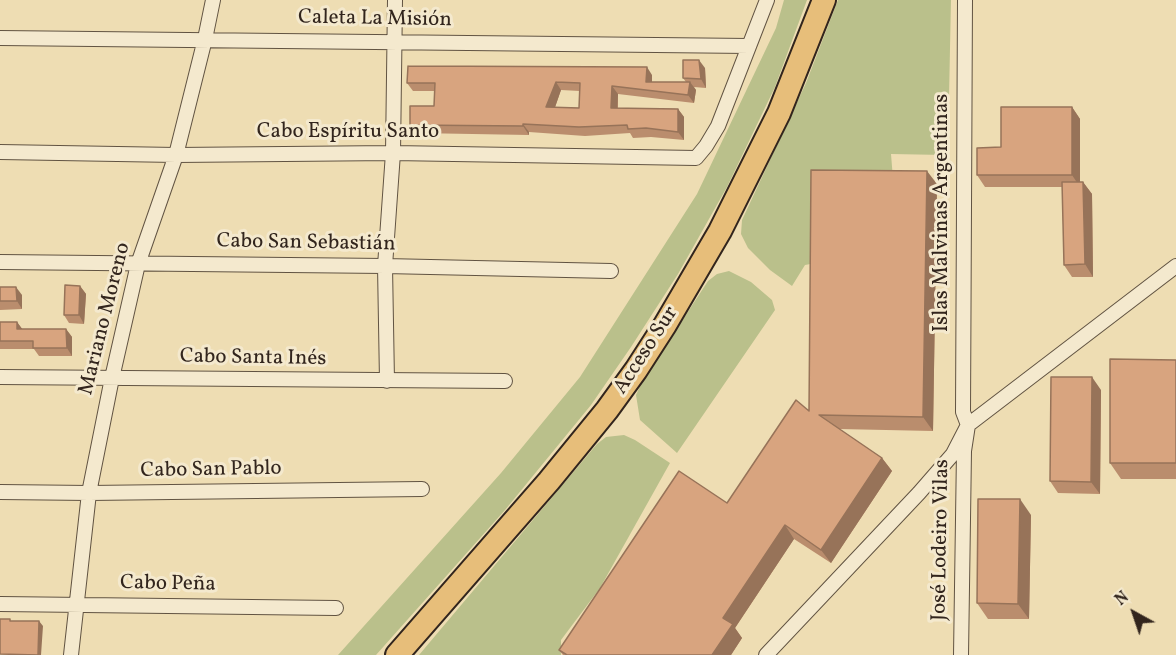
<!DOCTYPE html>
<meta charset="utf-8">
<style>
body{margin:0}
#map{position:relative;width:1176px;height:655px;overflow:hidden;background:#eeddb3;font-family:Vollkorn,serif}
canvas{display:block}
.north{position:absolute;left:1104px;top:583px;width:60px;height:60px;-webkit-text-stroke:4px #f4e9ce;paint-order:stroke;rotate:320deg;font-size:16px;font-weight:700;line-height:24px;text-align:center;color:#32251d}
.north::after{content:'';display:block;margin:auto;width:21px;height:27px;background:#32251d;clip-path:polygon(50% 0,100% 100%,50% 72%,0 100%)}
</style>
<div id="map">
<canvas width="1176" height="655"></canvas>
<div class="north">N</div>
</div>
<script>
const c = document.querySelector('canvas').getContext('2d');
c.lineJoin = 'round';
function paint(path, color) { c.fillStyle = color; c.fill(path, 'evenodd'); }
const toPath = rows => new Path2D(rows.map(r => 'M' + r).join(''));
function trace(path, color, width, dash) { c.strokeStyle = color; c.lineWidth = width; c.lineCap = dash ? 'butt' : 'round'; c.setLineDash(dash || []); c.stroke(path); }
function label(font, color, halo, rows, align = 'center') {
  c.font = font + ' Vollkorn,serif'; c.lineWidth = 6; c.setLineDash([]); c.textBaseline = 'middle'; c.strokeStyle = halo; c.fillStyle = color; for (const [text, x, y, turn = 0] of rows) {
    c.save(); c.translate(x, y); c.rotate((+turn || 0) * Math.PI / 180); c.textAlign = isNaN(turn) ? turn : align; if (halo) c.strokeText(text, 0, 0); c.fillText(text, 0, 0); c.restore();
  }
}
paint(toPath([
 [784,0,807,0,775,87,727,187,678,274,631,347,591,405,505,510,376,655,338,655,501,473,580,377,697,194,776,28],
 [838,0,951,0,948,145,944,155,891,154,893,179,816,263,805,265,792,286,770,270,748,248,741,234,742,220,806,83],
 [729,271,751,282,772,300,775,310,677,453,640,420,636,395,642,382,708,281,717,274],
 [624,435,635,440,670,463,600,588,561,640,561,655,419,655,597,444,606,437]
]), '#bac08b');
const street = toPath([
 [0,38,749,46],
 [0,152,176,155,393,153,696,158,706,146,718,126,767,0],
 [0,262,385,266,611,271],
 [0,377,505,381],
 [387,381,385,266,393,153,395,0],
 [0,492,89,493,422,489],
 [0,604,336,608],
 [71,655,89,493,112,378,138,264,176,155,205,39,213,0],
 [766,655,919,493,953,454,968,425,1176,266],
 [961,655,964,451,968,425,963,412,965,0]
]);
const primary = toPath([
 [397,655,549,481,607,410,636,370,665,325,720,231,779,113,824,0]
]);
trace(street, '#615342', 16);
trace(primary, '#32251d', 26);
trace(street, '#f4e9ce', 14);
trace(primary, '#e7be7a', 22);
paint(toPath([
 [705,68,706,88,694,87,696,90,694,103,618,94,618,108,678,109,684,117,684,140,651,137,633,138,630,133,585,136,529,132,529,135,416,133,410,125,434,106,435,91,413,91,407,83,652,75,652,82,686,82,683,78],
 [561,90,580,91,579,108,555,107],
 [1072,107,1080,119,1080,182,1083,182,1092,194,1093,277,1072,277,1064,265,1062,187,985,187,977,175,1001,147],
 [937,184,933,431,839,429,882,458,892,471,831,563,794,539,735,628,742,638,731,655,563,655,559,650,727,503,809,411],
 [80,286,86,294,84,324,69,323,64,315],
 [0,287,22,295,22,309,0,310],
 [0,322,17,322,22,329,66,329,72,337,72,356,39,356,34,349,0,349],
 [1176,360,1176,479,1121,479,1110,463],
 [1101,390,1100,494,1058,493,1050,481],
 [1031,515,1029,619,988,619,977,603]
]), '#ba8d6d');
paint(toPath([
 [699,60,705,68,706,88,701,79],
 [647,67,652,75,652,90,646,82],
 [556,82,561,90,552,116,546,107],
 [690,82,696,90,694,103,688,95],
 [612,86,618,94,617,116,611,108],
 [1072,107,1080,119,1080,187,1072,175],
 [678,109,684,117,684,140,678,132],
 [523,124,529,132,529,135,523,126],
 [927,171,937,184,933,431,923,417],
 [1083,182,1092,194,1093,277,1085,264],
 [80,286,86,294,84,324,79,315],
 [16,287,22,295,22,309,17,301],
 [17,322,23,330,17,329],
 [66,329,72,337,72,356,67,348],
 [1092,377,1101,390,1100,494,1091,482],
 [882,458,892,471,831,563,821,550],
 [1020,499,1031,515,1029,619,1018,604],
 [785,525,794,539,735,628,742,638,731,655,712,655,723,618],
 [39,621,43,626,41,655,38,655]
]), '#977359');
const building = toPath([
 [683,60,699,60,701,79,683,78,683,60],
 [408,66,647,67,646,82,690,82,688,95,612,86,611,108,678,109,678,132,646,128,628,129,627,125,579,127,523,124,523,126,410,125,410,106,434,106,435,83,407,83,408,66],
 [556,82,580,83,579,108,546,107,556,82],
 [1001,107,1072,107,1072,175,977,175,977,148,1001,147,1001,107],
 [811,170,927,171,923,417,819,415,882,458,821,550,785,525,723,618,733,624,712,655,567,655,559,650,679,471,727,503,796,400,809,411,811,170],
 [1062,182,1083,182,1085,264,1064,265,1062,182],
 [65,285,80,286,79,315,64,315,65,285],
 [0,287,16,287,17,301,0,301,0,287],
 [0,322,17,322,17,329,66,329,67,348,33,348,33,341,0,341,0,322],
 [1110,359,1176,360,1176,463,1110,463,1110,359],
 [1051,377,1092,377,1091,482,1050,481,1051,377],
 [978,499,1020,499,1018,604,977,603,978,499],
 [0,619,10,619,10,621,39,621,38,655,0,654,0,619]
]);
paint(building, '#d8a47f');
trace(building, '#977359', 1.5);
label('21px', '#32251d', '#f4e9ce', [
 ["Caleta La Misión",375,20,1],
 ["Cabo Espíritu Santo",348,133],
 ["Islas Malvinas Argentinas",943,213,-90],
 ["Cabo San Sebastián",306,244,1],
 ["Mariano Moreno",106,319,-76],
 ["Acceso Sur",647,351,-57],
 ["Cabo Santa Inés",253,359,1],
 ["Cabo San Pablo",211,471,-1],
 ["José Lodeiro Vilas",942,540,-89],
 ["Cabo Peña",168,585,1]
]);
</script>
